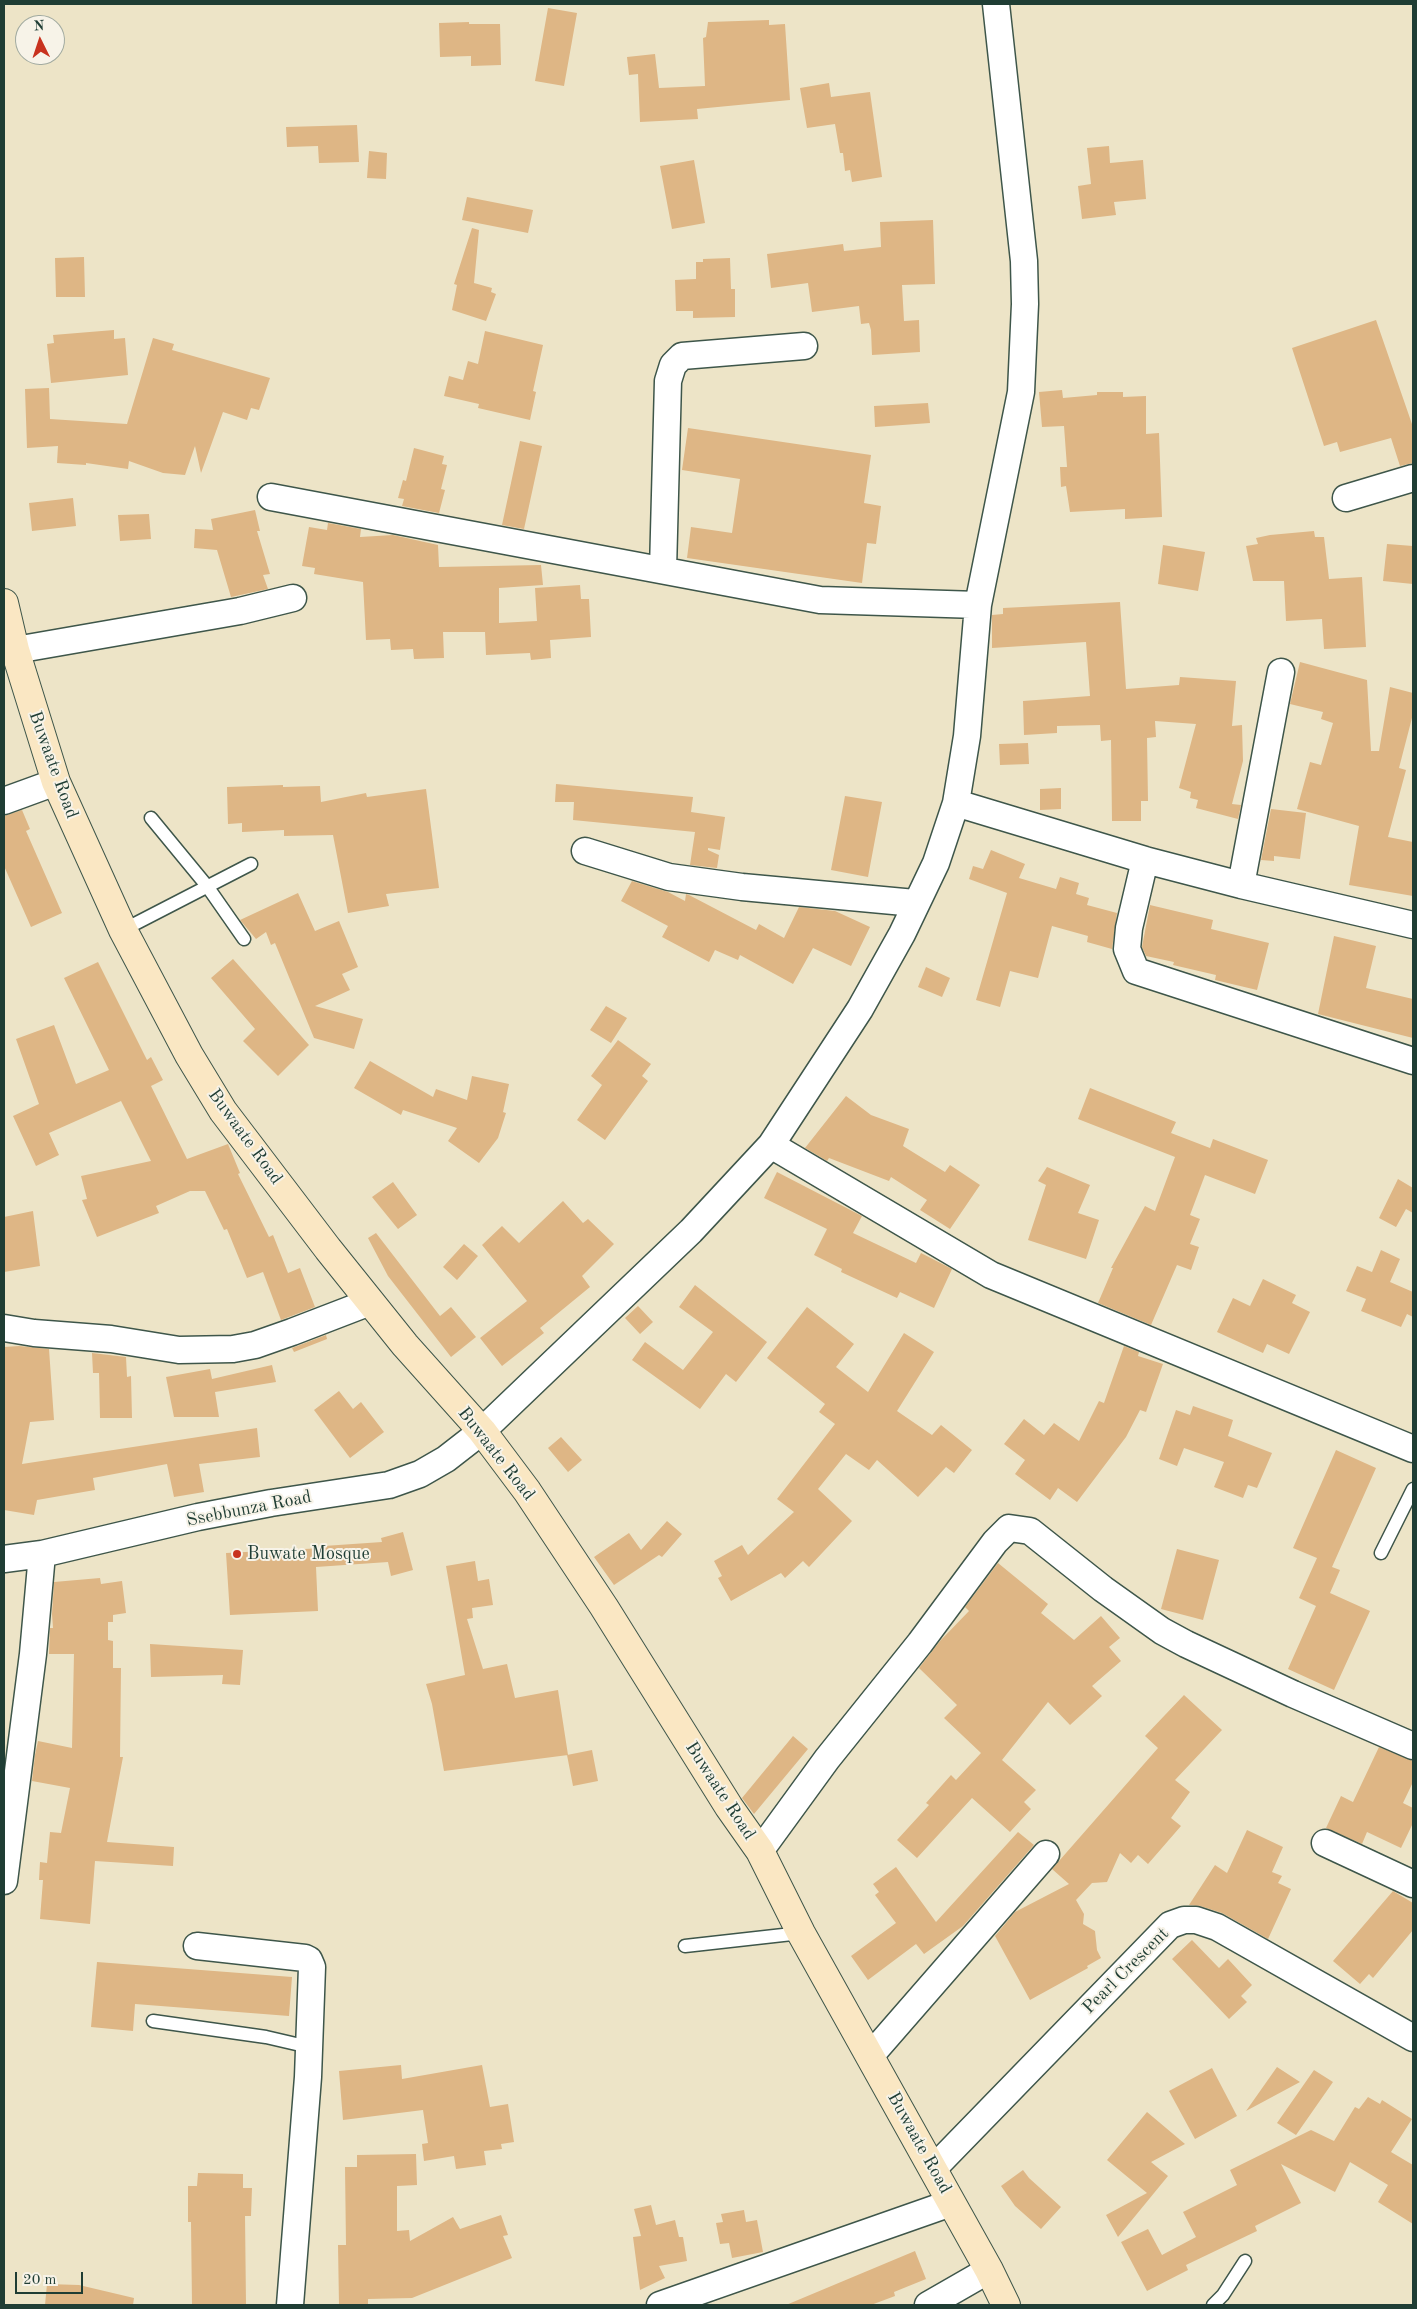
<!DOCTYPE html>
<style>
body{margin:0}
#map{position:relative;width:1417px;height:2309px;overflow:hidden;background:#ede4c7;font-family:"Old Standard TT",serif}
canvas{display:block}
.frame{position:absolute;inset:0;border:5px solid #1f3d34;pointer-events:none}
.north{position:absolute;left:15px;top:15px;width:50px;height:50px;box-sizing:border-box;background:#f7f3e8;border:1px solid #a1aaa0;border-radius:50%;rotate:356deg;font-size:14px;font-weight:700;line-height:20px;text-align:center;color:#1f3d34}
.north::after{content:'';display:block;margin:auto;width:18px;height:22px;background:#c8321e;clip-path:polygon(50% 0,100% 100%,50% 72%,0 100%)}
.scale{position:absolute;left:15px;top:2272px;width:68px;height:22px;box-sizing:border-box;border:2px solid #1f3d34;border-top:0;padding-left:6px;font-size:15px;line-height:18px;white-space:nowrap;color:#1f3d34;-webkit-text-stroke:4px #f7f3e8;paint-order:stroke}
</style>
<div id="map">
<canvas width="1417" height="2309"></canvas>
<div class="frame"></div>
<div class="north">N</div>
<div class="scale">20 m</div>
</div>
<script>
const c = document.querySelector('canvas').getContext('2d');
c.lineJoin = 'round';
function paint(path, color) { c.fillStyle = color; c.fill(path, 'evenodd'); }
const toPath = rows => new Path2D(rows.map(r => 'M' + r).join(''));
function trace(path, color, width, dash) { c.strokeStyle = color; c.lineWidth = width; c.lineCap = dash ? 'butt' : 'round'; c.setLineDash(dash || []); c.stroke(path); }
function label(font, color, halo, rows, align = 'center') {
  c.font = font + ' "Old Standard TT",serif'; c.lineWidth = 4; c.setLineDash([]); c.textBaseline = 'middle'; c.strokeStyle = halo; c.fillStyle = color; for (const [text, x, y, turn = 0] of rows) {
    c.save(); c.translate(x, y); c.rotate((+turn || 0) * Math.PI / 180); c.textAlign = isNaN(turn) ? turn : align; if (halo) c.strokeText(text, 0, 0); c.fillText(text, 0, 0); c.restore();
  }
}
paint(toPath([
 [548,8,577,13,564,86,535,81],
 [769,20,769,25,785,24,790,100,697,109,698,119,640,122,638,74,629,75,627,57,655,54,659,88,705,86,703,38,706,37,708,22],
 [469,22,469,24,500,24,501,65,471,66,471,56,440,57,439,23],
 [829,83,831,97,870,92,882,177,852,182,850,170,845,171,843,153,840,153,835,124,807,128,800,88],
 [357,125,359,162,319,163,318,146,287,147,286,127],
 [1109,146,1110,163,1143,160,1146,199,1114,202,1116,215,1082,219,1078,186,1091,184,1087,148],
 [369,151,387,153,386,179,367,178],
 [694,160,705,223,672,229,660,166],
 [467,197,533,210,528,233,462,220],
 [933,220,935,284,902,285,904,321,919,320,920,352,872,355,871,330,869,323,861,324,859,306,812,312,808,283,771,288,767,254,843,244,844,251,881,247,880,222],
 [472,228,479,230,474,283,492,288,491,292,496,294,486,321,452,310,457,285,454,284],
 [84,257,85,297,56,297,55,258],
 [730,258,731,289,735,289,735,317,693,318,693,311,676,311,675,280,696,279,696,262,703,262,703,259],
 [1376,320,1413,427,1413,463,1400,466,1391,438,1340,452,1337,442,1324,446,1292,348],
 [114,330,114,339,125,338,128,375,51,383,47,344,54,343,53,335],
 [485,331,543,345,533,391,536,392,530,420,478,408,479,404,444,396,449,376,463,380,468,361,478,364],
 [153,338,174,344,172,350,270,378,259,410,251,408,247,420,223,412,201,473,195,446,185,475,163,473,129,461,128,469,86,463,86,465,57,463,58,446,27,448,25,389,49,388,50,419,127,424],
 [1062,390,1063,398,1097,395,1097,392,1123,392,1123,397,1146,396,1146,434,1159,433,1162,517,1125,519,1125,509,1070,512,1066,486,1061,487,1060,467,1067,467,1064,426,1042,427,1039,392],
 [928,403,930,423,875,427,874,406],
 [688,428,871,455,864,503,881,506,876,544,867,543,862,583,687,558,691,527,732,533,740,479,682,470],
 [520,441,542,446,524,529,502,525],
 [414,448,444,456,442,464,447,465,441,489,445,490,439,513,402,506,404,499,398,498,403,480,406,481],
 [73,498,76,526,32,531,29,503],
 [255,510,260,531,257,531,270,574,263,575,268,589,231,597,217,550,194,548,195,529,213,530,211,519],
 [149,514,151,539,120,541,118,515],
 [328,523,361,529,360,537,393,535,438,545,439,567,541,565,543,585,499,588,499,623,537,621,535,588,580,585,581,599,589,599,591,637,550,640,551,658,531,660,530,653,486,655,485,632,443,632,444,658,414,659,413,649,391,650,390,639,366,640,363,582,314,574,315,568,302,566,309,527,327,530],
 [1314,531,1315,537,1324,537,1329,579,1362,577,1366,647,1324,649,1322,619,1286,621,1284,581,1253,581,1246,546,1258,544,1256,538,1270,535],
 [1387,544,1413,546,1413,584,1383,581],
 [1163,545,1205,552,1198,591,1158,584],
 [1120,602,1126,689,1179,685,1180,677,1236,681,1232,726,1242,725,1243,761,1232,804,1241,805,1238,819,1196,808,1198,800,1190,798,1191,792,1179,788,1196,724,1155,721,1156,737,1147,738,1148,801,1141,801,1141,821,1112,821,1111,740,1101,741,1100,725,1057,726,1057,733,1024,735,1023,701,1090,696,1086,642,992,648,992,615,1003,614,1003,608],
 [1300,662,1367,680,1371,751,1379,751,1390,687,1413,693,1413,714,1399,768,1406,770,1388,837,1413,842,1413,896,1349,885,1359,826,1297,809,1310,762,1321,765,1333,723,1321,719,1323,712,1290,704],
 [1028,743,1029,764,1000,765,999,744],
 [556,784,693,797,691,812,725,817,720,850,708,848,708,850,719,855,717,868,690,865,695,832,573,820,574,802,555,802],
 [283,785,283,787,320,786,321,802,366,793,367,797,426,789,439,888,386,894,389,906,348,913,333,835,284,836,284,830,242,832,242,823,228,824,227,787],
 [1061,788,1061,809,1040,810,1040,789],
 [845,796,882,802,868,877,831,870],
 [1271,809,1306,813,1300,859,1274,856,1274,861,1261,860],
 [22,810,30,829,26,831,62,913,31,927,4,866,4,816],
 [991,850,1025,864,1019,878,1056,889,1060,877,1079,883,1076,894,1089,898,1087,905,1117,913,1112,949,1087,942,1088,936,1052,926,1038,978,1010,971,1000,1007,976,1000,1007,893,969,879,973,866,983,869],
 [632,881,668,892,685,901,686,894,689,895,756,930,759,924,784,938,799,907,835,911,870,927,851,966,813,948,793,984,740,955,738,960,715,950,709,962,662,937,668,926,621,901],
 [298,893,315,931,339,921,358,967,342,974,350,990,315,1006,363,1019,354,1049,314,1038,275,943,271,945,266,932,256,939,240,920],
 [1150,905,1213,920,1211,929,1269,943,1257,990,1215,980,1216,975,1173,965,1174,962,1146,956,1142,947],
 [1334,936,1376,946,1366,988,1413,999,1413,1038,1318,1014],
 [233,959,309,1045,278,1076,243,1041,255,1029,211,978],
 [98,962,147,1060,151,1057,163,1080,151,1086,187,1159,228,1144,240,1173,238,1174,269,1237,273,1235,288,1273,300,1268,315,1307,281,1320,263,1272,247,1278,227,1229,224,1230,205,1191,190,1191,156,1206,159,1213,97,1237,82,1200,87,1199,81,1176,151,1161,121,1101,49,1133,59,1155,36,1166,13,1116,39,1104,16,1039,54,1025,76,1084,109,1070,64,978],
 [926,967,950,978,942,997,918,987],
 [606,1006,627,1018,611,1043,590,1030],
 [618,1040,651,1064,642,1076,648,1081,605,1140,577,1120,602,1085,591,1076],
 [370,1061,433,1097,436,1089,467,1100,472,1076,509,1084,503,1112,506,1113,498,1138,479,1163,448,1141,457,1128,403,1110,401,1115,354,1088],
 [1090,1088,1176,1122,1171,1133,1210,1148,1213,1139,1268,1160,1255,1194,1205,1175,1190,1215,1200,1219,1190,1244,1199,1247,1191,1270,1177,1265,1151,1325,1098,1303,1113,1268,1111,1268,1145,1206,1155,1211,1175,1157,1078,1119],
 [846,1096,871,1115,909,1129,903,1146,945,1172,950,1165,980,1185,950,1229,920,1210,927,1200,891,1177,889,1181,829,1158,827,1161,805,1148],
 [1047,1167,1090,1185,1078,1213,1099,1220,1086,1259,1028,1240,1046,1185,1038,1181],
 [777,1172,862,1216,853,1233,916,1263,921,1253,952,1269,934,1308,900,1292,897,1298,841,1272,842,1269,814,1255,827,1229,764,1198],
 [1398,1179,1413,1188,1413,1213,1406,1209,1396,1227,1379,1218],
 [393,1182,417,1215,398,1229,372,1197],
 [563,1201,583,1223,588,1219,614,1244,582,1276,590,1287,540,1328,544,1333,502,1366,480,1338,527,1301,482,1245,502,1226,519,1243],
 [33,1211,40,1266,4,1272,4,1217],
 [376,1233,440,1316,451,1307,476,1337,451,1357,388,1276,368,1238],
 [464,1244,478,1256,457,1280,443,1267],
 [1381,1250,1400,1259,1390,1282,1413,1292,1413,1317,1407,1314,1401,1327,1361,1311,1366,1299,1346,1291,1357,1266,1372,1272],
 [1263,1279,1296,1295,1292,1303,1310,1312,1289,1354,1267,1344,1263,1353,1217,1332,1233,1298,1250,1306],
 [695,1285,767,1342,736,1382,726,1374,700,1409,632,1360,645,1342,683,1370,713,1332,679,1307],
 [638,1306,653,1322,640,1334,625,1318],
 [807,1307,854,1344,836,1367,868,1392,904,1333,934,1352,897,1411,932,1435,941,1425,972,1450,954,1473,946,1467,918,1497,877,1460,869,1470,846,1454,818,1489,852,1521,809,1567,803,1561,785,1578,781,1573,731,1601,718,1578,722,1576,714,1561,742,1545,748,1555,794,1512,777,1499,835,1424,819,1412,825,1404,767,1358],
 [326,1335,327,1339,294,1352,292,1348],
 [19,1346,49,1349,54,1420,30,1422,22,1464,257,1428,260,1457,199,1464,204,1492,174,1497,167,1464,93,1478,95,1490,37,1500,34,1515,4,1510,4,1347],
 [1124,1346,1139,1352,1138,1356,1163,1364,1146,1412,1140,1410,1126,1437,1077,1502,1058,1488,1050,1500,1015,1474,1025,1460,1004,1444,1024,1419,1044,1435,1054,1423,1079,1441,1099,1401,1104,1403],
 [92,1353,126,1357,127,1377,131,1376,132,1418,100,1418,99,1373,93,1373],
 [272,1365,276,1382,215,1392,219,1417,174,1417,166,1377,210,1369,212,1379],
 [339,1391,353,1409,361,1402,384,1432,350,1458,314,1410],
 [1193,1406,1233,1420,1228,1436,1272,1453,1257,1488,1248,1485,1243,1498,1214,1487,1224,1462,1184,1448,1177,1466,1159,1459,1176,1410,1190,1415],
 [561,1437,582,1460,568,1472,548,1448],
 [1336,1450,1376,1468,1332,1567,1340,1570,1330,1593,1370,1611,1334,1690,1288,1669,1316,1606,1299,1598,1317,1558,1293,1548],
 [667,1521,682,1534,662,1557,659,1555,614,1585,594,1557,629,1533,641,1550],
 [403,1532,413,1570,391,1576,388,1562,316,1567,318,1611,230,1615,226,1553,324,1548,324,1546,382,1542,381,1538],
 [1177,1549,1219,1560,1203,1620,1161,1609],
 [475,1561,478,1581,489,1579,493,1605,472,1608,473,1618,467,1619,483,1669,507,1664,515,1698,558,1690,568,1755,444,1771,432,1704,426,1684,465,1675,446,1566],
 [998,1563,1048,1604,1041,1613,1074,1640,1101,1616,1120,1638,1109,1647,1121,1661,1092,1686,1102,1696,1070,1725,1048,1702,1002,1760,1036,1790,1024,1802,1031,1809,1010,1832,972,1798,917,1858,897,1840,929,1805,926,1803,951,1775,956,1780,981,1753,944,1718,957,1705,919,1668,940,1641,969,1611,965,1607],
 [100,1578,101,1584,122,1581,126,1613,113,1615,113,1622,108,1622,108,1640,113,1641,113,1668,121,1668,120,1757,123,1757,107,1842,174,1847,173,1866,95,1861,90,1924,40,1919,43,1880,39,1880,40,1862,47,1863,50,1832,61,1833,70,1788,32,1781,35,1755,38,1741,72,1748,74,1654,49,1654,50,1628,53,1628,52,1614,54,1582],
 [150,1644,243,1650,240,1685,222,1684,223,1675,151,1677],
 [1184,1695,1222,1730,1175,1780,1190,1792,1171,1818,1181,1826,1148,1864,1138,1855,1131,1863,1120,1853,1107,1882,1092,1883,1076,1900,1084,1914,1083,1924,1095,1931,1097,1950,1101,1958,1087,1966,1088,1968,1030,2000,995,1936,1015,1912,1069,1884,1052,1869,1158,1748,1145,1736],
 [793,1736,808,1749,754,1814,742,1798],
 [1379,1747,1413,1761,1413,1782,1403,1803,1413,1808,1413,1823,1401,1848,1367,1832,1362,1844,1326,1828,1341,1796,1353,1802],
 [592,1750,598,1781,573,1786,567,1755],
 [1247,1830,1283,1847,1272,1872,1282,1876,1278,1883,1291,1889,1268,1939,1222,1913,1200,1906,1189,1905,1215,1865,1227,1873],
 [1018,1832,1034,1845,963,1926,924,1954,916,1944,868,1980,851,1956,896,1923,875,1895,879,1892,873,1884,896,1867,936,1922],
 [1393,1891,1413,1903,1413,1930,1373,1978,1369,1974,1360,1984,1333,1961],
 [1192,1940,1219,1968,1228,1959,1252,1985,1241,1996,1247,2002,1229,2019,1172,1959],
 [97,1962,292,1977,289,2016,135,2004,133,2031,91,2027],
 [401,2065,402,2079,482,2065,490,2107,508,2104,514,2142,501,2144,502,2149,484,2151,486,2165,456,2169,454,2156,424,2161,422,2144,428,2143,423,2110,343,2120,339,2071],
 [1277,2067,1300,2082,1246,2111],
 [1212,2068,1237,2116,1195,2139,1169,2091],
 [1314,2070,1333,2082,1296,2135,1277,2123],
 [1368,2097,1380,2104,1382,2100,1412,2119,1391,2152,1413,2165,1413,2224,1378,2202,1388,2185,1350,2162,1335,2192,1281,2164,1301,2203,1255,2226,1257,2231,1186,2265,1188,2270,1147,2291,1121,2242,1148,2229,1162,2255,1196,2237,1183,2212,1237,2185,1230,2170,1311,2130,1334,2141,1355,2107,1359,2109],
 [1147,2112,1185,2144,1151,2162,1168,2176,1118,2237,1106,2215,1147,2193,1107,2160],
 [416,2154,417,2185,397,2186,397,2231,409,2230,410,2241,453,2217,460,2229,501,2215,508,2235,503,2236,512,2258,412,2298,368,2299,368,2305,339,2305,338,2245,346,2245,345,2167,357,2167,357,2155],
 [1023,2170,1029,2178,1061,2207,1041,2229,1015,2206,1001,2186],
 [198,2173,243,2174,243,2188,252,2188,251,2216,245,2216,246,2305,192,2305,191,2222,188,2222,188,2186,197,2186],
 [651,2205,656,2225,675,2220,679,2237,683,2237,687,2261,659,2266,665,2278,640,2290,633,2237,641,2236,634,2209],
 [744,2210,746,2222,757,2220,763,2252,732,2258,729,2243,720,2244,716,2223,723,2222,721,2214],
 [915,2251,926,2279,894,2292,895,2296,871,2305,786,2305],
 [47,2284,79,2285,134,2298,133,2305,45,2305]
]), '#deb685');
const lane = toPath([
 [151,818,207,886,244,939],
 [123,930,251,864],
 [1381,1553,1413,1489],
 [685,1946,801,1933],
 [153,2021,266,2037,309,2047],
 [1213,2305,1223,2295,1245,2261]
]);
const street = toPath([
 [271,497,820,600,978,605],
 [1346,498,1413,478],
 [663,570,668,381,673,365,682,356,804,346],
 [4,652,240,611,293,598],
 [4,801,56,782],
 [956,803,1145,860,1241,885,1413,925],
 [585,851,669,877,742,887,915,903],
 [1145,860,1129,928,1127,949,1136,971,1413,1061],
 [1241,885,1281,672],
 [771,1145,991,1275,1413,1449],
 [4,1328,34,1333,111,1339,179,1350,233,1349,255,1345,292,1332,370,1302],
 [4,1559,42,1554,198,1517,271,1503,389,1485,420,1474,446,1459,482,1431,691,1231,771,1145,860,1009,902,934,936,863,956,803,967,736,978,605,1021,392,1025,304,1024,261,996,4],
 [1325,1843,1413,1884],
 [760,1851,827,1759,920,1643,995,1542,1009,1528,1030,1531,1103,1589,1162,1631,1186,1644,1293,1694,1413,1746],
 [4,1881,33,1654,42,1554],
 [197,1946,305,1958,309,1960,312,1967,308,2077,290,2305],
 [871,2055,1046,1854],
 [933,2169,1170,1925,1184,1920,1196,1920,1217,1927,1413,2038],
 [660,2305,951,2203],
 [928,2305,989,2270]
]);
const secondary = toPath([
 [4,603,15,650,56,782,123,930,189,1055,223,1111,328,1249,405,1345,482,1431,527,1491,604,1607,729,1807,760,1851,801,1933,989,2270,1006,2305]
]);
trace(lane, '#3e564a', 15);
trace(street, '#3e564a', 29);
trace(secondary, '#3e564a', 30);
trace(lane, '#fff', 12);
trace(street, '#fff', 26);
trace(secondary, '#fae7c3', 28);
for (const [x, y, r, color] of [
 [237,1554,5,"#c8321e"]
]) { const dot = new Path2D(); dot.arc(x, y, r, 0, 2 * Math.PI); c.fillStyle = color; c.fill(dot); trace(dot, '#f7f3e8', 2); }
label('18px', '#1f3d34', '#f7f3e8', [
 ["Buwaate Road",53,765,70],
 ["Buwaate Road",245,1137,54],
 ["Buwaate Road",496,1454,52],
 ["Ssebbunza Road",249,1509,-11],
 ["Buwaate Road",720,1791,57],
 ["Pearl Crescent",1126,1971,-45],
 ["Buwaate Road",919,2143,61]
]);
label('18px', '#1f3d34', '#f7f3e8', [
 ["Buwate Mosque",247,1554]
], 'left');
</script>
